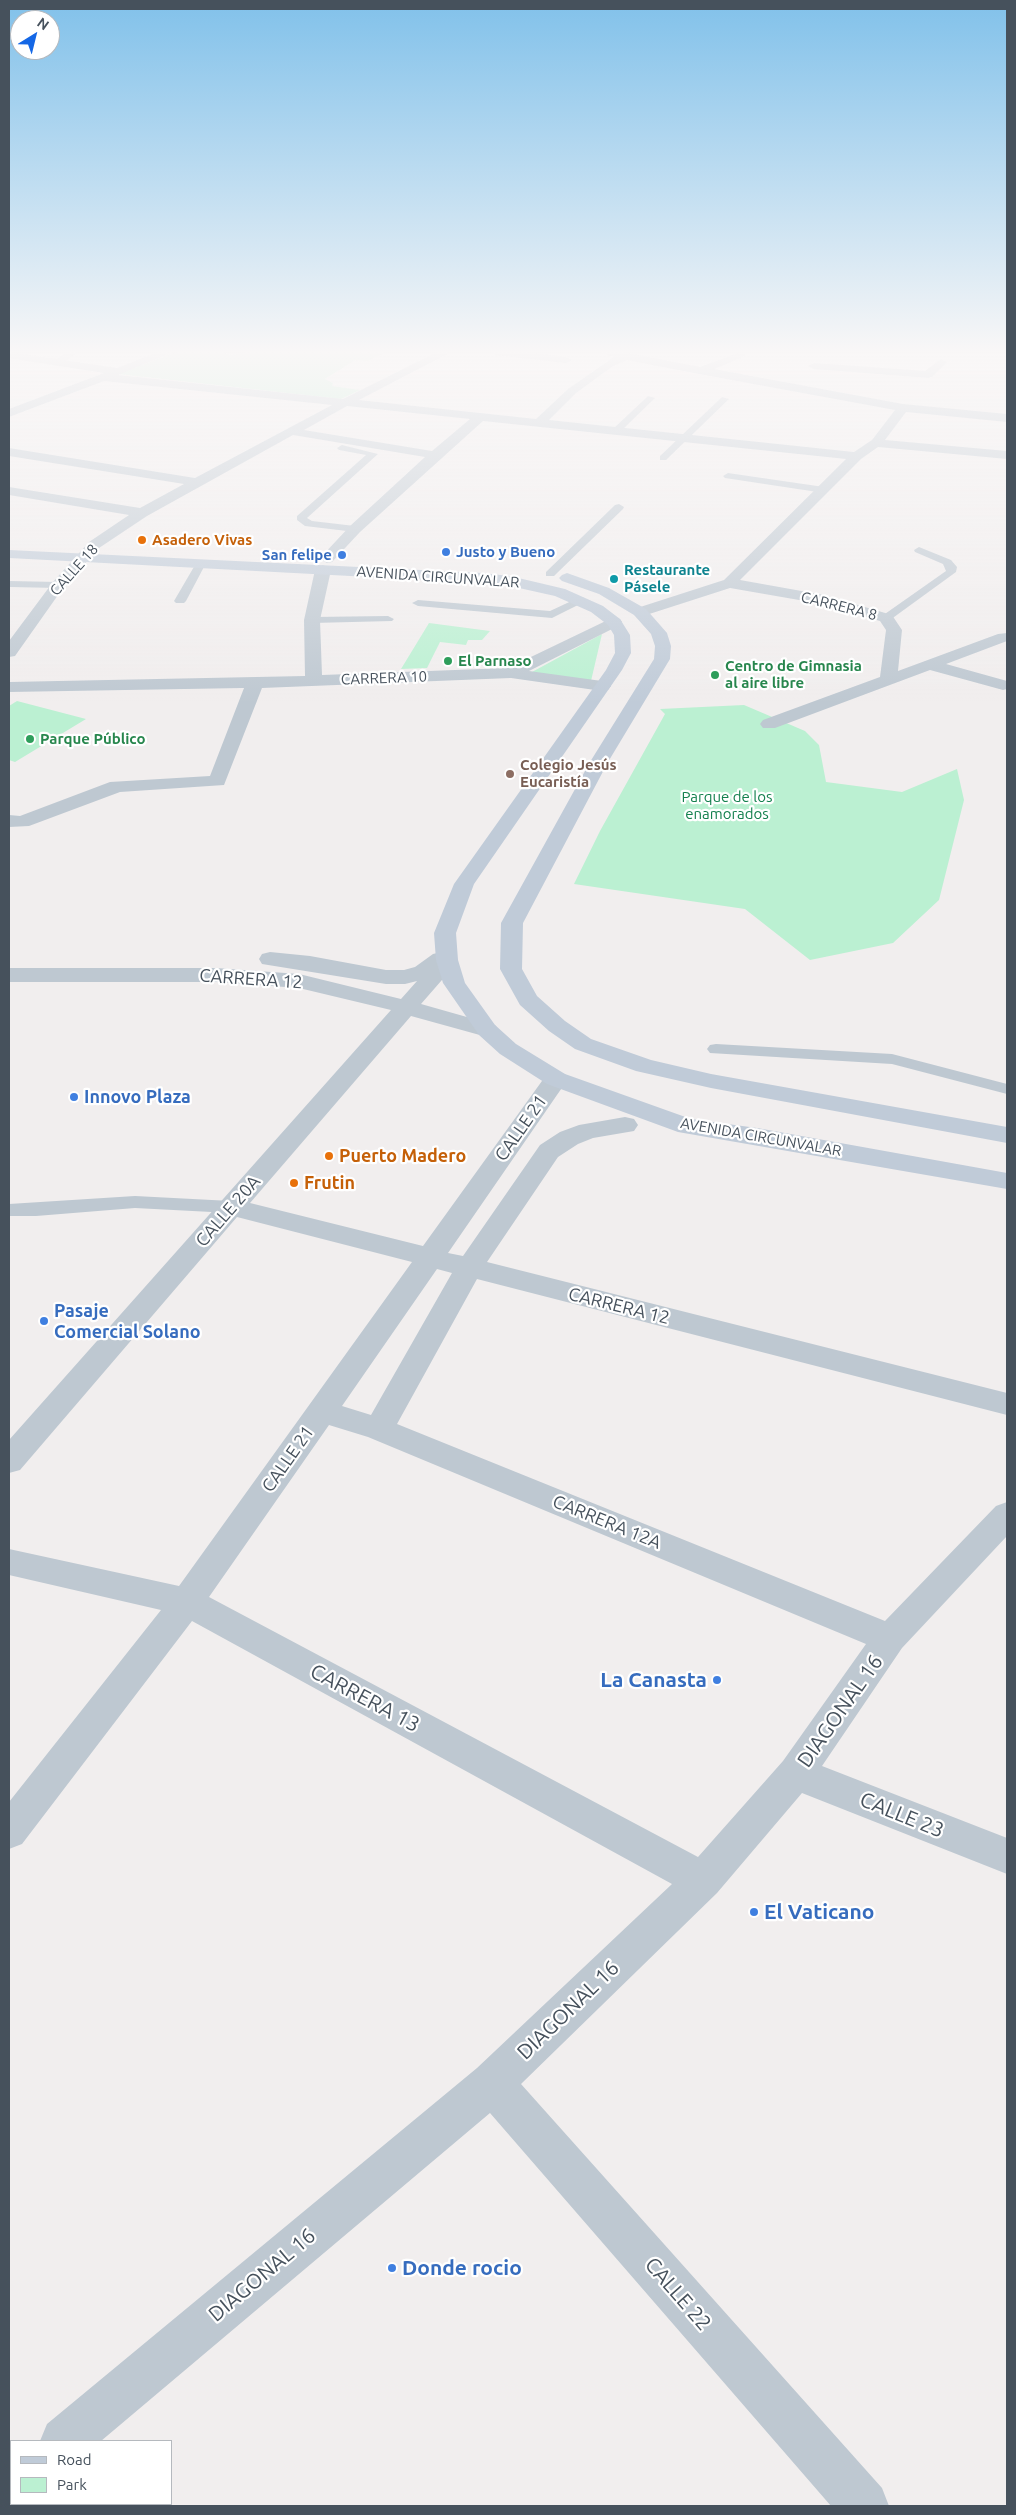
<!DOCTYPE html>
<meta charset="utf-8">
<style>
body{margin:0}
#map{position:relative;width:1016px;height:2515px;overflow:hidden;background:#f1eeee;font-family:Ubuntu,sans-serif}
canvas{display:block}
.frame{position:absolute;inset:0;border:10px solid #46515c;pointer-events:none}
.legend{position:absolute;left:10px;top:2440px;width:162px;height:65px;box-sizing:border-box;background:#fff;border:1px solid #b5b9be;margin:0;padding:6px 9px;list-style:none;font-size:15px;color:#46515c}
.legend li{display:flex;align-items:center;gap:10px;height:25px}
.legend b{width:25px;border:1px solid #b5b9be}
.north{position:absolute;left:10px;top:10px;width:50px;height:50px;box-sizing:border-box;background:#fff;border:1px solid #b5b9be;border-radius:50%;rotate:36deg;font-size:14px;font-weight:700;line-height:20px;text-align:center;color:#46515c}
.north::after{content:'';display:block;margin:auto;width:18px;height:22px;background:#1467e6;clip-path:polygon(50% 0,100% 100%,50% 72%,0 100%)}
</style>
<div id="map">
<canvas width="1016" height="2515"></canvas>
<div class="frame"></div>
<ul class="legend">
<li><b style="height:6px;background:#c0cbd8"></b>Road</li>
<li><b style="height:14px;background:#bbf0d2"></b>Park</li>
</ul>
<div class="north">N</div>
</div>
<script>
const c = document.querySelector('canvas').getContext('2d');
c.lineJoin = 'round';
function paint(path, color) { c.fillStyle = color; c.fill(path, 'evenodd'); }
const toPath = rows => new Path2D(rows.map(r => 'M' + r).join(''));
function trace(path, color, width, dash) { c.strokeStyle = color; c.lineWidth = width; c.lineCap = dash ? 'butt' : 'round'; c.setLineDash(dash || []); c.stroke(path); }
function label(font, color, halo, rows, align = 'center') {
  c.font = font + ' Ubuntu,sans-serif'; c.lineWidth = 4.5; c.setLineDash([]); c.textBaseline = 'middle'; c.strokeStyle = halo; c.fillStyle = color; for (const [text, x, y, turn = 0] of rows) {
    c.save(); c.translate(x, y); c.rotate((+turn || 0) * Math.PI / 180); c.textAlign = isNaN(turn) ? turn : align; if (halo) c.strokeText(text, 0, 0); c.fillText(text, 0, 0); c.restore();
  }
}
paint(toPath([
 [177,352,221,352,232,355,247,352,386,352,368,361,355,360,325,379,333,383,332,386,360,390,341,399,118,374],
 [429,623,490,631,482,640,468,640,466,645,440,642,427,668,401,669],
 [602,634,591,681,532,672],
 [17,701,86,719,15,762,9,760,9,706],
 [744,705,805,731,819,745,826,782,902,792,957,769,964,800,939,900,893,943,810,960,745,909,574,884,600,831,665,714,660,709]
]), '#bbf0d2');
paint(toPath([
 [68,352,78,352,61,364,55,364,55,360,68,352],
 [648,396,655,398,619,433,613,433,613,429,648,396],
 [722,397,729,399,666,460,660,460,660,456,722,397],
 [342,445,378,454,307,518,312,521,355,526,360,529,355,532,305,526,297,520,297,516,366,455,339,450,337,448,342,445],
 [728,473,824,487,829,490,824,493,725,478,723,476,728,473],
 [619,504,624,507,623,509,554,576,546,576,546,572,615,505,619,504],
 [919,547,951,560,957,567,956,572,890,620,882,620,882,616,946,571,943,564,915,552,914,550,919,547],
 [200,562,205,565,186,601,184,603,176,603,174,601,195,565,200,562],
 [9,581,58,582,64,585,58,588,9,587,9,581],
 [580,597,584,598,584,602,552,618,418,606,412,603,418,600,550,611,580,597],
 [388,616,394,619,392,621,312,623,306,620,312,617,388,616],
 [716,1044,892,1054,1007,1084,1007,1094,892,1064,710,1053,707,1049,710,1045,716,1044],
 [135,1196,231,1201,238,1202,241,1207,238,1212,231,1213,135,1208,36,1216,9,1216,9,1204,135,1196]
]), '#bec8d1');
paint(toPath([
 [9,352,117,368,158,352,173,352,118,375,343,399,437,352,451,352,359,400,536,419,568,389,614,357,599,352,622,352,700,367,741,352,745,355,743,357,714,369,903,404,1007,414,1007,422,906,412,885,440,1007,451,1007,459,878,447,861,459,740,580,824,595,892,615,902,630,898,671,998,634,1007,633,1007,641,946,664,1007,681,1007,689,1003,690,930,670,775,728,763,728,760,724,763,720,880,677,886,630,880,621,822,604,730,588,640,617,632,612,634,609,724,580,846,459,483,421,360,532,332,562,327,563,320,559,322,556,350,526,425,457,293,435,147,516,99,548,63,588,15,656,9,657,9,641,53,582,89,542,129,515,9,495,9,487,140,508,184,484,9,456,9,448,195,478,332,405,104,381,9,417,9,409,104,373,9,358,9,352],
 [627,360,699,374,895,410,872,440,854,452,549,420,576,393,613,366,627,360],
 [347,406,470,419,432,451,304,430,347,406],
 [490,352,525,352,566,357,572,360,566,363,495,355,490,352],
 [941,359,947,362,932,377,928,378,814,369,808,366,814,363,925,371,941,359],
 [323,565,331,570,320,620,322,675,508,668,614,617,620,619,622,622,620,625,529,671,602,681,608,682,611,686,608,690,602,691,511,678,262,688,224,785,120,792,29,826,9,827,9,815,20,816,110,782,210,776,244,688,9,692,9,682,305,676,304,620,315,570,323,565],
 [270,952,310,956,386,970,404,970,415,967,433,954,441,952,455,955,458,960,455,965,421,1004,495,1025,499,1030,495,1035,487,1037,411,1016,250,1203,423,1246,547,1074,556,1072,565,1074,568,1079,448,1253,463,1256,540,1145,560,1132,579,1125,625,1117,634,1119,638,1125,634,1131,593,1138,578,1144,558,1157,487,1262,1007,1393,1007,1415,477,1279,397,1424,885,1621,996,1506,1007,1502,1007,1536,902,1648,822,1766,1007,1838,1007,1874,802,1793,717,1893,521,2084,882,2488,889,2506,831,2506,490,2113,101,2441,40,2441,47,2424,477,2068,672,1884,192,1621,22,1844,9,1849,9,1802,161,1610,9,1575,9,1549,179,1586,412,1262,237,1217,20,1470,9,1473,9,1440,391,1010,299,988,216,982,9,982,9,968,216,968,299,974,401,999,417,981,405,984,386,984,262,964,259,959,262,954,270,952],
 [437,1269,452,1273,371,1415,342,1406,437,1269],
 [329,1425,368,1437,866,1644,783,1761,698,1857,209,1597,329,1425],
 [11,2461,11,2504,28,2504,25,2506,9,2506,9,2462,11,2461]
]), '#bec8d1');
paint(toPath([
 [9,550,483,573,510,576,565,589,603,606,620,619,630,635,631,653,622,670,474,884,456,933,458,960,465,983,495,1025,516,1044,565,1074,691,1119,757,1128,1007,1173,1007,1189,678,1132,547,1084,500,1054,479,1035,443,983,436,960,434,933,454,884,606,670,615,653,614,635,608,625,591,612,555,596,510,586,483,583,9,558,9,550],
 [567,573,609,588,646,609,667,633,671,646,670,659,608,762,523,923,522,969,537,996,565,1021,591,1039,651,1060,711,1074,1007,1127,1007,1143,711,1088,636,1071,575,1049,549,1031,520,1005,500,969,501,923,590,762,654,659,655,646,651,634,634,615,599,594,562,581,559,578,562,575,567,573]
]), '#c0cbd8');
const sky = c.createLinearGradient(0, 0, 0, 704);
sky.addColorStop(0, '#81c1ea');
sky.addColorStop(0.5, '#f9f7f7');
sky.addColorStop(1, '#f9f7f700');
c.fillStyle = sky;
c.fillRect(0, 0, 1016, 704);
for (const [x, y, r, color] of [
 [142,540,5,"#e8710a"],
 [446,552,5,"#3f7fe0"],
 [342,555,5,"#3f7fe0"],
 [614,579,5,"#0f9aa8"],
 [448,661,5,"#2e9e5b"],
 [715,675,5,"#2e9e5b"],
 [30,739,5,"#2e9e5b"],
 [510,774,5,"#8d6e63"],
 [74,1097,5,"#3f7fe0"],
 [329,1156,5,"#e8710a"],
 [294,1183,5,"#e8710a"],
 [44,1321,5,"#3f7fe0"],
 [717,1680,5,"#3f7fe0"],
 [754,1912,5,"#3f7fe0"],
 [392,2268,5,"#3f7fe0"]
]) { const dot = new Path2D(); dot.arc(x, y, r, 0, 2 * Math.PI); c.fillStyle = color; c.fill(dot); trace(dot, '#fff', 2); }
label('bold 15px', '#c56008', '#fff', [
 ["Asadero Vivas",152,540]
], 'left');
label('bold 15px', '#366cbe', '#fff', [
 ["Justo y Bueno",456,552],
 ["San felipe",332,555,"right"]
], 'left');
label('15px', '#46515c', '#fff', [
 ["CALLE 18",74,570,-48],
 ["AVENIDA CIRCUNVALAR",438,577,4],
 ["CARRERA 8",839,606,14],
 ["CARRERA 10",384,678,-2],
 ["AVENIDA CIRCUNVALAR",761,1137,10]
]);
label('bold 15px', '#0d838f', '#fff', [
 ["Restaurante",624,570],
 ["Pásele",624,587]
], 'left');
label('bold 15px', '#27864d', '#fff', [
 ["El Parnaso",458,661],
 ["Centro de Gimnasia",725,666],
 ["al aire libre",725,683],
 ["Parque Público",40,739]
], 'left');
label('bold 15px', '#785e54', '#fff', [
 ["Colegio Jesús",520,765],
 ["Eucaristía",520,782]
], 'left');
label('15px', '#14804e', '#fff', [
 ["Parque de los",727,797],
 ["enamorados",727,814]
]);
label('18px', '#46515c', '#fff', [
 ["CARRERA 12",251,979,4],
 ["CALLE 21",521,1128,-55],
 ["CALLE 20A",228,1211,-49],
 ["CARRERA 12",619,1306,14],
 ["CALLE 21",288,1459,-55],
 ["CARRERA 12A",607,1522,22]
]);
label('bold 18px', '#366cbe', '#fff', [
 ["Innovo Plaza",84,1097],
 ["Pasaje",54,1311],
 ["Comercial Solano",54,1332]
], 'left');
label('bold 18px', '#c56008', '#fff', [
 ["Puerto Madero",339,1156],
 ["Frutin",304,1183]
], 'left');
label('bold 21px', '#366cbe', '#fff', [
 ["La Canasta",707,1680,"right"],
 ["El Vaticano",764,1912],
 ["Donde rocio",402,2268]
], 'left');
label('21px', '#46515c', '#fff', [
 ["CARRERA 13",365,1698,28],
 ["DIAGONAL 16",840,1711,-55],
 ["CALLE 23",902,1815,22],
 ["DIAGONAL 16",568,2010,-44],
 ["DIAGONAL 16",262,2275,-40],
 ["CALLE 22",678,2294,49]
]);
</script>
